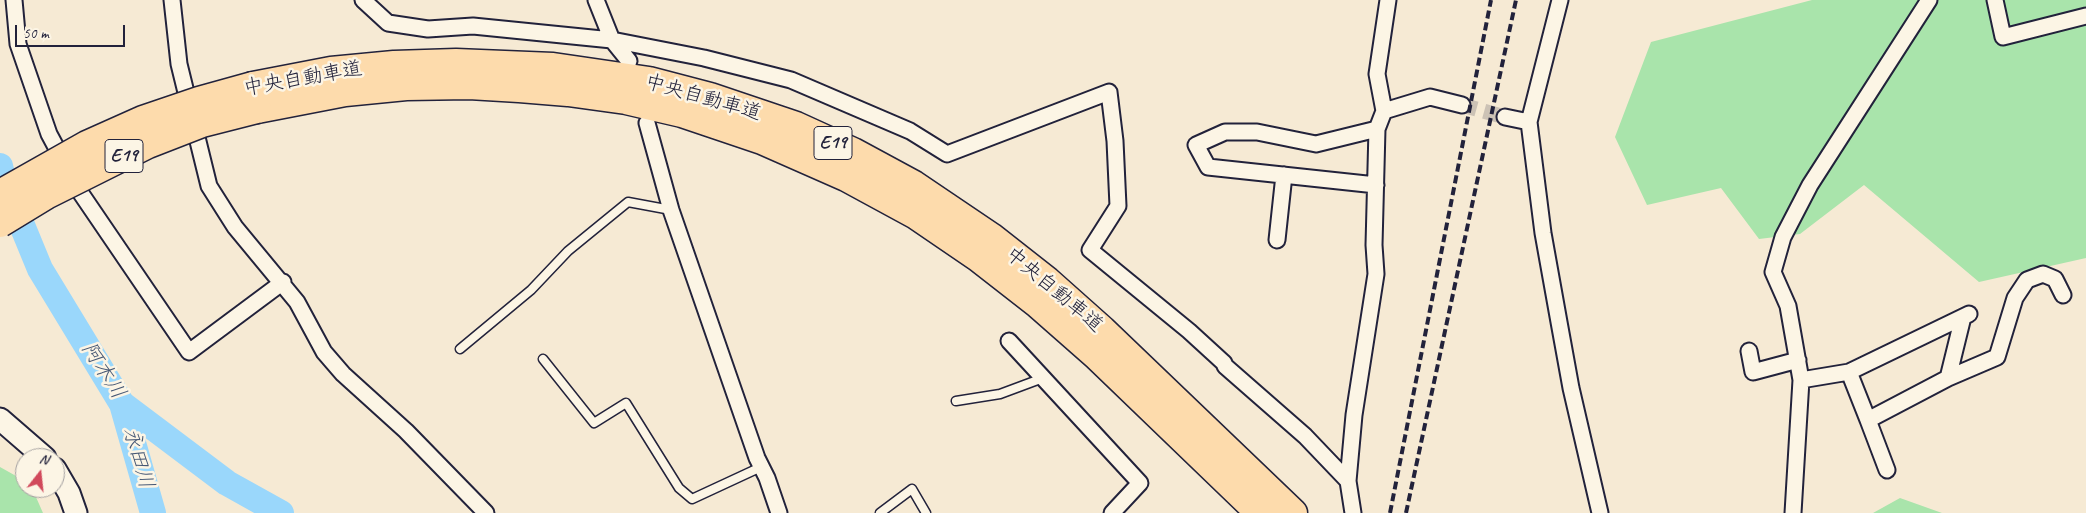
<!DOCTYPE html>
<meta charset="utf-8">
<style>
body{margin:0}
#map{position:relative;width:2086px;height:513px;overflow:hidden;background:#f6ead4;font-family:Caveat,sans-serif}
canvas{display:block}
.north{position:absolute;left:15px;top:448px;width:50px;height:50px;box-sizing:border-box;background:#fcf5e5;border:1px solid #a5a1a1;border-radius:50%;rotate:16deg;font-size:14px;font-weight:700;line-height:20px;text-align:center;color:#22223b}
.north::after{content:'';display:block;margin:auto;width:18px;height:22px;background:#d1495b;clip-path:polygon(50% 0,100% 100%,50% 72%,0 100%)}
.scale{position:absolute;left:15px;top:25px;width:110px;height:22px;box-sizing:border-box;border:2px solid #22223b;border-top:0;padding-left:6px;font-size:15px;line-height:18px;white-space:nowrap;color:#22223b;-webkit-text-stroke:4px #fcf5e5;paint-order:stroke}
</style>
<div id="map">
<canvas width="2086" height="513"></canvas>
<div class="north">N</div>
<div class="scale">50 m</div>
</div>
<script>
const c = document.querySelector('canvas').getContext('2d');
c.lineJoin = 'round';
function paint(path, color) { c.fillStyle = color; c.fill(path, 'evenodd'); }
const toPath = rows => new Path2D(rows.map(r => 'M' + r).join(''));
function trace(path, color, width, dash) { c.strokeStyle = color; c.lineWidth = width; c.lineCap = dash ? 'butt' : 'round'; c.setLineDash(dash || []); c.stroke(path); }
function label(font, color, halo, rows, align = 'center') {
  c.font = font + ' Caveat,"Klee One",sans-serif'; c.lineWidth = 5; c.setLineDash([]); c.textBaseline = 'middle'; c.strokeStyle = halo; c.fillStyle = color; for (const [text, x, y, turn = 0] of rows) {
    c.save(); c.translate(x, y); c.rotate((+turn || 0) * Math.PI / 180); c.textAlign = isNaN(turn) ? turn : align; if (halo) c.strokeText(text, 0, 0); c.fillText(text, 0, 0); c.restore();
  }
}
paint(toPath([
 [1812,0,2086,0,2086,258,1979,282,1864,185,1800,234,1759,239,1721,188,1647,205,1615,137,1651,42],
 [0,467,25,481,25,488,32,488,43,513,0,513],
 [1900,498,1942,513,1873,513]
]), '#a9e4ab');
trace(toPath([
 [0,166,3,179,40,269,122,404,227,483,281,513],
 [122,404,153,513]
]), '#9ad7fb', 26);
trace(toPath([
 [1462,105,1505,117]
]), '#ccc2b5', 15, [15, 8]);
const lane = toPath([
 [460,349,531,290,568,251,628,202,671,210],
 [543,359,594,423,626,403,679,488,692,499,761,467],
 [956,401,1000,394,1043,378],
 [880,513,912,489,926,513]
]);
const street = toPath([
 [14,0,18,44,49,134,80,192,189,352,283,282],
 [172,0,179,64,209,186,235,227,297,302,324,352,343,374,406,431,486,513],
 [363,0,388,23,428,29,473,26,612,40,704,58,791,80,910,131,947,154,1109,92,1115,141,1118,206,1090,250,1189,331,1224,363,1225,366,1305,436,1348,481],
 [596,0,612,40,629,61],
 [1560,0,1529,122,1543,233,1559,322,1571,388,1600,513],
 [1995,0,2003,37,2086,16],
 [1384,111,1430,97,1462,105],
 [1505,117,1529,122],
 [647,123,671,210,757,458,767,478,779,513],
 [1376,185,1208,167,1196,145,1225,132,1257,132,1316,144,1377,129],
 [1277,240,1284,175],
 [1009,341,1140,483,1112,513],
 [1749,351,1753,372,1798,360],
 [1849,372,1868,420],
 [1948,378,1997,357,2015,298,2027,280,2043,274,2055,279,2063,295],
 [1801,380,1849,372,1969,314],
 [1887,470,1868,420,1948,378,1963,317],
 [1353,513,1348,481,1354,415,1376,274,1374,245,1377,129,1384,111,1377,74,1388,0],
 [1793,513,1801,380,1788,306,1773,272,1783,237,1810,185,1929,0]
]);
const secondary = toPath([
 [0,419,45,458],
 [55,469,69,493,76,513]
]);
const highway = toPath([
 [253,86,331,71,394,65,456,63,553,67,649,81,710,97,796,126,853,152,914,185,991,237,1047,281,1102,330,1293,513],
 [257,109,345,92,406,86,469,85,519,88,568,92,626,100,682,113,762,140,846,177,916,215,979,258,1038,304,1096,355,1260,513]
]);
trace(lane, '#22223b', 11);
trace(street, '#22223b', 19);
trace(secondary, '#22223b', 25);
trace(highway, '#22223b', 31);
trace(lane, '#fcf5e5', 8);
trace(street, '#fcf5e5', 15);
trace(secondary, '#fcf5e5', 21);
trace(highway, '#fddbac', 28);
trace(toPath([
 [1390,513,1491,0],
 [1406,513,1516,0]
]), '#22223b', 4, [8, 4]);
const highwayBridge = toPath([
 [0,194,87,145,143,120,199,101,253,86],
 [0,223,46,195,148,144,202,123,257,109]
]);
trace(highwayBridge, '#22223b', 31, []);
trace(highwayBridge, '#fddbac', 28);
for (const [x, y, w] of [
 [833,143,38],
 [124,156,38]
]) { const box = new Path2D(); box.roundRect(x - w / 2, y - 16.5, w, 33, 4); c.fillStyle = '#fcf5e5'; c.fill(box); trace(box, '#22223b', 1); }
label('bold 19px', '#22223b', null, [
 ["E19",833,143],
 ["E19",124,156]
]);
label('20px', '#22223b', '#fcf5e5', [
 ["中央自動車道",303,79,-10],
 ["中央自動車道",703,98,16],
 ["中央自動車道",1054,290,40]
]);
label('italic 21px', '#465875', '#fcf5e5', [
 ["阿木川",103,371,57],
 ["永田川",138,458,74]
]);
</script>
